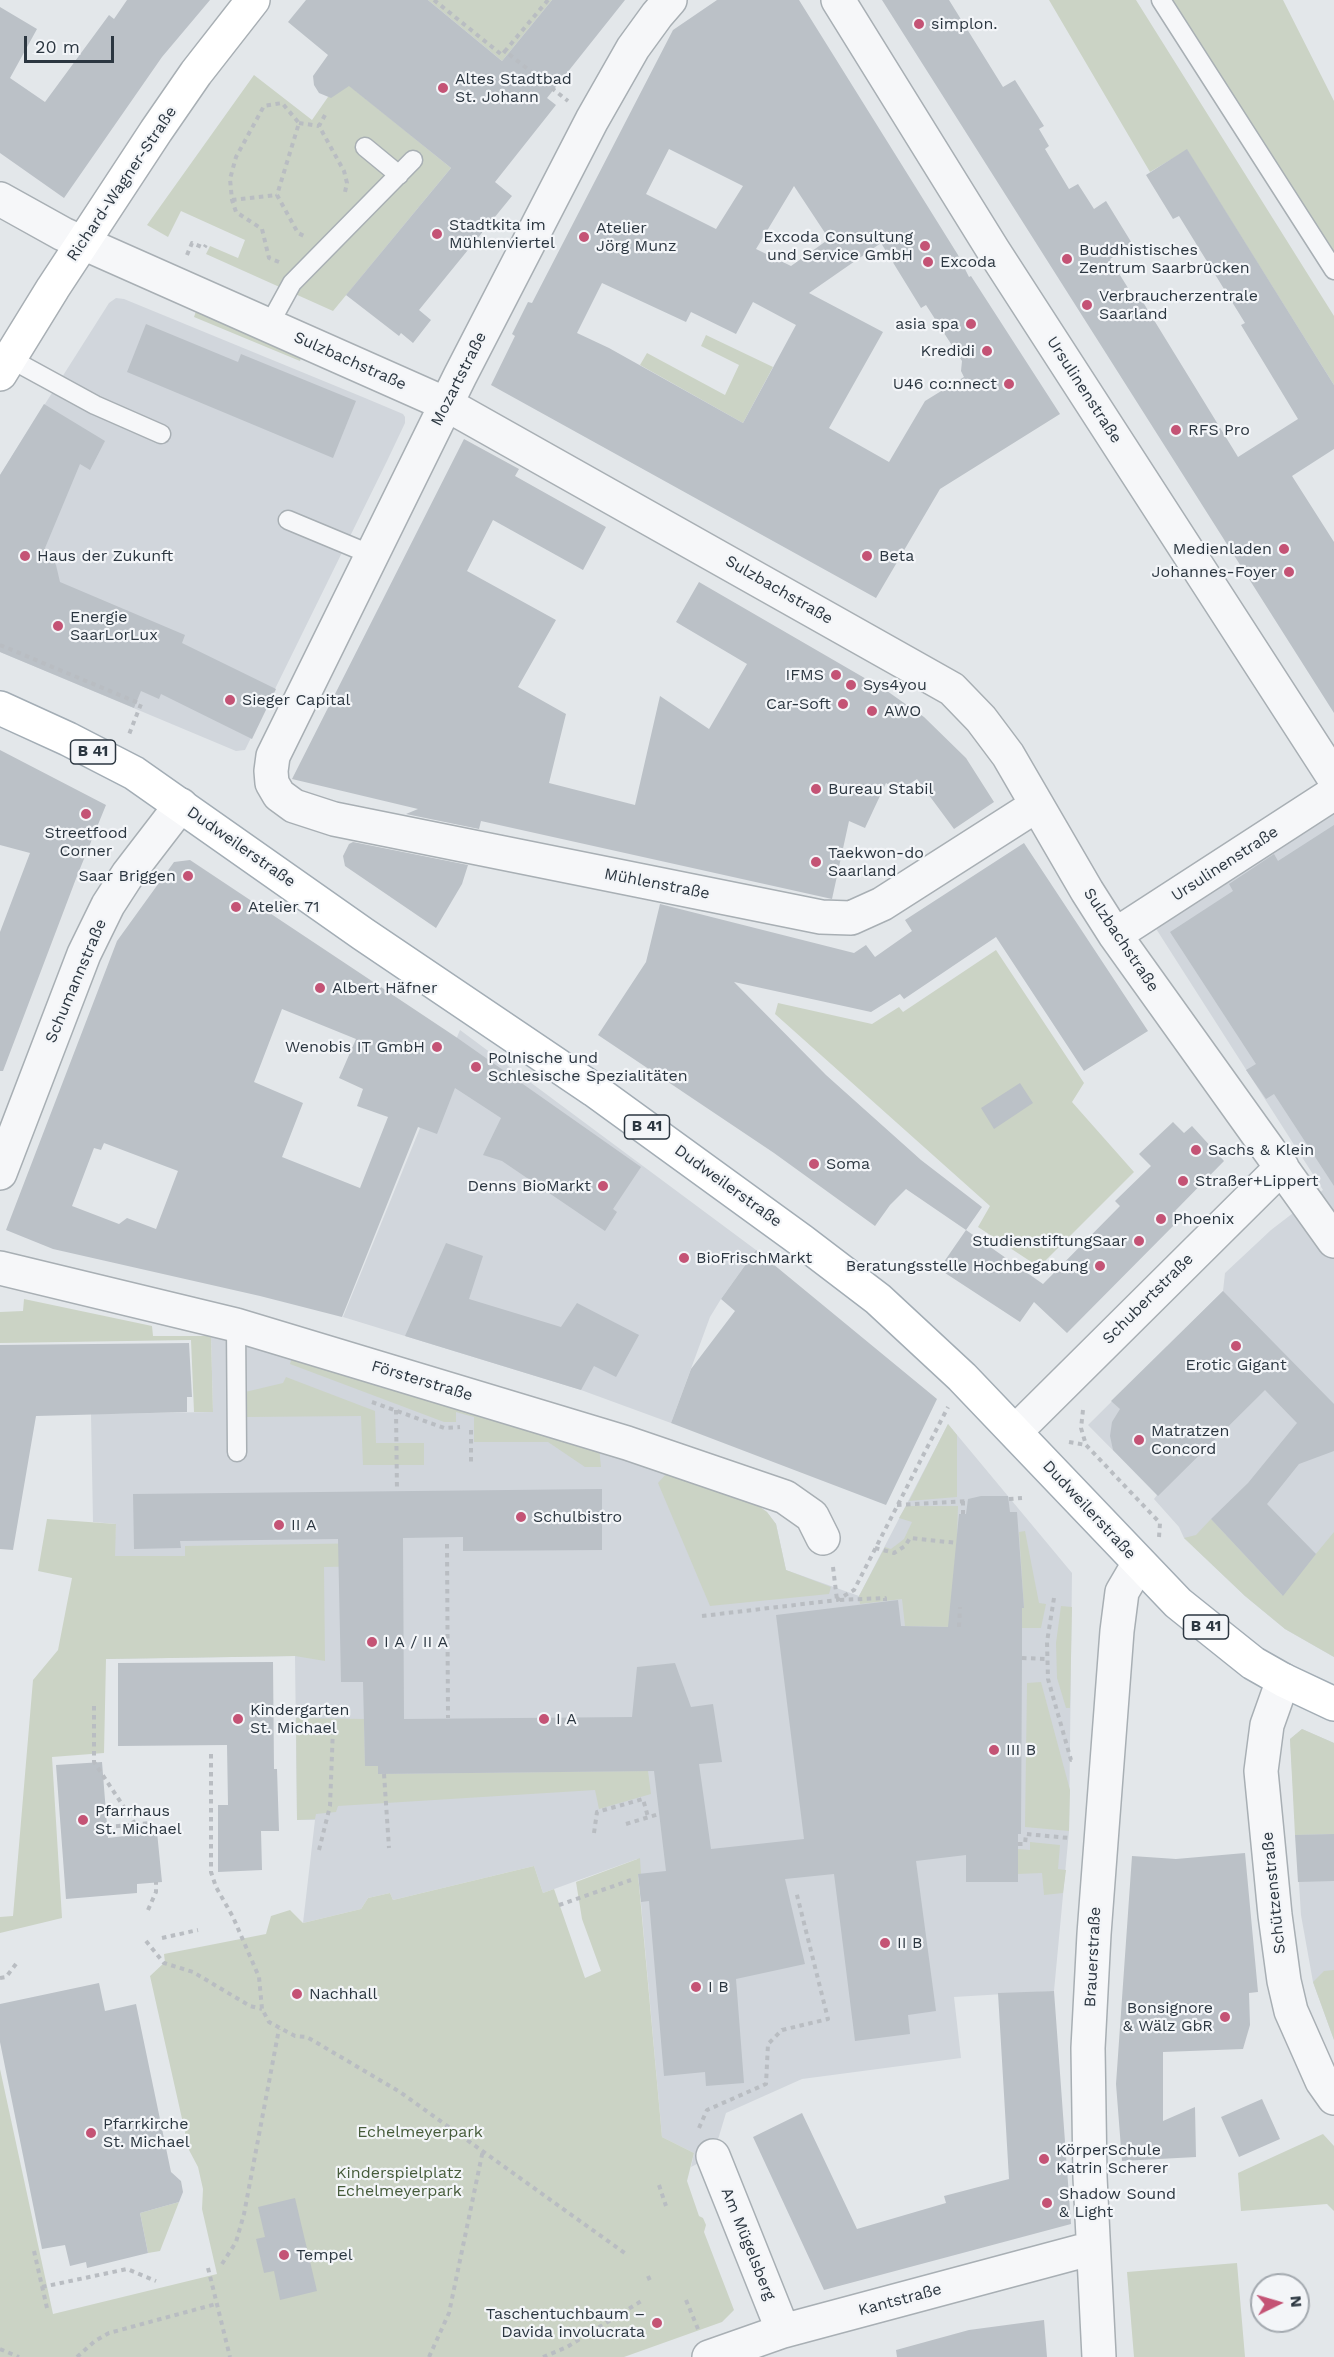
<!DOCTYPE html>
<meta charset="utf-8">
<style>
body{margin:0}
#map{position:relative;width:1334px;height:2357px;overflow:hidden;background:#e3e7ea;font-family:"Work Sans",sans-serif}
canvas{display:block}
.north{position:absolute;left:1250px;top:2273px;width:60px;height:60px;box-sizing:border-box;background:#f3f5f8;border:2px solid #a3a9af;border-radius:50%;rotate:85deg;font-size:16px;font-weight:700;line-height:24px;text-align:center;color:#2c3741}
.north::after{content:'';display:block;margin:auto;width:21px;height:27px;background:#c45375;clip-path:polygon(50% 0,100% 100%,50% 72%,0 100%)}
.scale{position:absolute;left:24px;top:36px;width:90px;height:27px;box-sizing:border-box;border:3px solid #2c3741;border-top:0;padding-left:8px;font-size:18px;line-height:21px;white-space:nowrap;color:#2c3741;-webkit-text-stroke:4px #f3f5f8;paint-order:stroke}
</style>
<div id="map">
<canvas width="1334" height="2357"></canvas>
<div class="north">N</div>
<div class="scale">20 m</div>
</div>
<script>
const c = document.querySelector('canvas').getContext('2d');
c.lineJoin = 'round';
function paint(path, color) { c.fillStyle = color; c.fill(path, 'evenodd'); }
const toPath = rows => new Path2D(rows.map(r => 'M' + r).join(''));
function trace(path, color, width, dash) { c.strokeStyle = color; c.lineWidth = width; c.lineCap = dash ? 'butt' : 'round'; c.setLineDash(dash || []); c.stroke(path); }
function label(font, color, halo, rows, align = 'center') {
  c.font = font + ' "Work Sans",sans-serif'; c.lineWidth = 4.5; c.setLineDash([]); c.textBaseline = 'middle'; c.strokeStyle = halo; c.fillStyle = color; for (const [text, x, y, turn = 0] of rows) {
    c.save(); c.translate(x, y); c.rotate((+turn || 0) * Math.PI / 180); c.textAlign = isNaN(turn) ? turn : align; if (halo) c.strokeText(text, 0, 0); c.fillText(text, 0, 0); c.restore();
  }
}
paint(toPath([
 [116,298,124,299,365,398,403,414,405,417,405,423,387,461,245,750,236,751,0,652,0,475,109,303],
 [1334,809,1334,1657,1285,1629,1245,1596,1184,1538,1179,1527,1154,1499,1157,1495,1088,1425,1223,1291,1225,1273,1271,1230,1323,1190,1153,924],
 [460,1030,756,1250,721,1299,710,1317,671,1423,581,1390,343,1317],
 [211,1336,495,1412,757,1505,767,1512,776,1524,786,1570,859,1596,948,1424,1072,1573,1069,1831,1054,1991,954,1997,961,2058,802,2079,726,2113,713,2156,691,2167,694,2153,662,2137,637,1859,543,1893,534,1866,393,1900,390,1893,368,1898,361,1909,303,1923,315,1820,297,1820,295,1656,106,1659,116,1524,93,1522,91,1414,213,1412],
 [1302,1729,1334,1743,1334,2040,1313,1982,1301,1915,1290,1739]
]), '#d1d6dc');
paint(toPath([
 [428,0,552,0,502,61],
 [1049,0,1136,0,1334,316,1334,385,1187,150,1150,172],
 [1161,0,1283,0,1334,101,1334,270],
 [254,75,312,120,328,97,333,96,345,82,451,168,333,311,206,254,210,246,238,258,245,240,181,211,168,237,147,225],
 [196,311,302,356,300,361,194,317],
 [706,335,773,367,743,423,640,365,647,353,725,395,739,365,701,346],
 [996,950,1084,1083,1072,1102,1134,1172,1039,1267,978,1227,990,1206,775,1014,778,1003,872,1024,899,1007,903,1012],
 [24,1299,152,1326,153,1336,211,1336,213,1412,194,1412,191,1340,0,1343,0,1312,23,1311],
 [292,1358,599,1447,601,1467,585,1467,548,1442,474,1442,474,1417,456,1412,456,1422,444,1422,290,1364],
 [286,1377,375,1411,376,1443,424,1443,424,1465,363,1465,361,1416,244,1417,245,1392,283,1383],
 [948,1424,957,1435,957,1497,909,1501],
 [667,1473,757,1505,767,1512,776,1524,786,1570,831,1587,829,1594,710,1606,658,1483],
 [906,1506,958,1506,954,1627,905,1626,902,1599,860,1604,859,1596,885,1547,891,1549,904,1539,912,1522,899,1518],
 [47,1519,116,1524,115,1556,185,1556,185,1546,375,1543,375,1566,324,1567,325,1661,295,1656,106,1659,104,1753,52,1757,62,1918,0,1933,0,1917,13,1916,33,1680,58,1650,72,1578,38,1571],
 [1211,1519,1282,1595,1334,1532,1334,1657,1285,1629,1245,1596,1184,1538,1196,1535],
 [1025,1531,1039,1603,1046,1604,1041,1628,1014,1628,1014,1609,1024,1608,1019,1532],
 [1061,1606,1072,1607,1070,1708,1066,1708,1057,1678,1056,1643],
 [1041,1682,1070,1790,1069,1831,1025,1827,1027,1683],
 [296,1718,364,1719,365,1766,378,1766,379,1774,648,1771,651,1794,599,1809,595,1790,338,1806,336,1812,316,1814,315,1819,297,1820],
 [1302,1729,1334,1743,1334,1834,1295,1835,1290,1739],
 [1030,1842,1060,1845,1058,1869,1066,1870,1063,1893,1044,1895,1042,1873,1018,1874,1018,1849,1030,1850],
 [640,1858,641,1874,638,1874,662,2137,694,2153,687,2181,699,2216,703,2218,706,2225,704,2232,734,2310,722,2322,624,2357,0,2357,0,2069,53,2314,217,2274,202,2209,203,2189,198,2167,189,2150,150,1976,165,1962,164,1954,266,1934,271,1916,290,1910,303,1923,361,1909,368,1898,390,1893,393,1900,534,1866,543,1893,554,1889,585,1978,601,1971,582,1919,576,1882],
 [1334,1970,1334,2040,1313,1982,1324,1971],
 [1323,2134,1334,2146,1334,2211,1327,2204,1241,2211,1238,2173],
 [179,2202,160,2251,148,2253,140,2213],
 [1237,2263,1245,2357,1134,2357,1127,2272]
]), '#cbd3c5');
paint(toPath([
 [127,0,210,0,162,57,64,198,0,153,0,7,37,29,10,78,45,102,109,15,114,19],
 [306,0,428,0,502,61,552,0,625,0,547,98,556,105,495,182,512,196,419,310,431,320,413,343,401,333,399,336,346,295,451,168,349,86,331,98,319,93,314,85,313,76,328,55,288,22],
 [717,0,799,0,958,255,969,277,971,276,1060,414,940,489,876,598,491,385,515,336,512,334,528,302,532,303,673,30],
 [669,149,743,186,716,229,646,194],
 [794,186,829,239,791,266,756,249],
 [881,243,921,308,926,305,962,361,961,371,964,377,925,401,889,462,829,428,883,332,809,293],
 [602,283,686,322,691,312,736,334,753,302,796,325,743,423,609,348,577,333],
 [882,0,949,0,1003,87,1015,80,1044,126,1039,129,1049,146,1045,149,1069,189,1078,184,1094,209,1106,201,1133,245,1110,259,1133,296,1138,294,1238,457,1298,419,1241,325,1245,323,1179,216,1173,219,1146,175,1187,149,1334,385,1334,449,1292,476,1334,542,1334,713],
 [146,324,238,362,241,354,356,401,333,458,127,372],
 [44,404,105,441,90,470,80,464,45,548,56,565,60,582,185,635,182,643,276,689,252,739,161,694,159,699,141,691,134,708,0,652,0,475],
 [464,439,519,469,515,476,606,527,583,570,493,520,467,571,556,620,518,687,566,714,549,783,635,805,660,696,709,729,747,664,676,622,699,582,887,691,924,717,966,758,994,802,954,829,917,779,899,791,886,783,865,828,849,821,832,899,481,821,479,829,406,814,418,809,292,779],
 [0,750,106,805,77,876,3,1071,0,1071,0,932,30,853,0,845],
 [1334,825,1334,1186,1274,1094,1266,1099,1246,1070,1256,1064,1170,932,1233,891,1229,884,1274,854,1278,861],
 [353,842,468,865,462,884,436,928,345,866,343,856,349,844],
 [1024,843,1148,1031,1084,1071,996,937,904,999,900,994,871,1012,734,982,826,1075,921,1160,982,1207,966,1230,906,1189,890,1205,875,1226,774,1153,598,1035,646,962,660,904,854,953,866,945,875,957,912,931,905,920],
 [190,860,456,1037,641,1167,613,1209,617,1212,605,1231,502,1161,483,1155,501,1118,455,1088,437,1134,418,1127,342,1317,260,1296,53,1249,6,1230,117,941,174,862],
 [282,1009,356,1039,339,1078,363,1089,357,1106,388,1117,360,1188,282,1157,303,1103,254,1082],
 [104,1143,178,1171,156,1229,127,1218,119,1224,72,1206,94,1148,101,1150],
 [1020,1083,1033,1103,994,1129,981,1108],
 [1173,1122,1184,1133,1192,1126,1224,1161,1175,1211,1182,1217,1067,1333,1034,1302,1020,1322,939,1269,966,1230,1043,1284,1120,1206,1115,1201,1151,1166,1139,1154],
 [446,1243,483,1256,469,1299,561,1327,577,1303,639,1335,616,1377,594,1366,581,1390,405,1336],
 [756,1250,937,1399,886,1505,671,1423,691,1369,735,1311,721,1299],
 [1223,1291,1334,1404,1334,1451,1299,1464,1267,1504,1316,1554,1283,1596,1211,1519,1248,1483,1297,1423,1265,1390,1158,1496,1113,1450,1110,1436,1112,1422,1120,1409,1111,1401],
 [189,1343,192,1397,187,1397,187,1412,36,1416,13,1550,0,1549,0,1345],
 [602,1489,602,1550,463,1551,463,1537,403,1538,404,1719,632,1717,637,1667,675,1663,691,1707,713,1704,722,1762,699,1764,711,1849,804,1839,776,1615,898,1600,901,1626,948,1627,959,1514,966,1514,968,1499,981,1496,1008,1496,1010,1512,1017,1512,1024,1608,1022,1608,1022,1658,1021,1834,1018,1834,1018,1882,966,1882,966,1855,916,1861,936,2011,908,2015,910,2034,855,2041,834,1874,785,1879,805,1964,736,1979,744,2083,706,2086,705,2072,664,2076,649,1901,641,1902,638,1874,666,1871,654,1771,378,1774,378,1766,365,1766,363,1682,341,1682,338,1539,180,1541,181,1548,134,1549,133,1494],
 [273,1662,274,1769,277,1769,279,1831,261,1831,262,1870,218,1872,218,1805,228,1805,227,1745,118,1746,118,1663],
 [102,1762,108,1838,157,1832,162,1882,137,1884,137,1893,66,1899,56,1765],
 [1334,1834,1334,1881,1298,1882,1295,1835],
 [1245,1853,1258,1992,1249,1993,1250,2025,1243,2049,1163,2052,1163,2121,1195,2107,1196,2157,1122,2161,1116,2084,1132,1856,1176,1859],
 [99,1983,105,2011,136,2004,171,2172,181,2181,183,2192,179,2202,140,2213,148,2253,87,2268,86,2262,70,2266,65,2245,42,2249,0,2042,0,2004],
 [1054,1991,1071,2224,824,2290,753,2137,802,2113,857,2229,946,2203,944,2196,1009,2179,998,1993],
 [1262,2099,1280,2139,1239,2157,1221,2117],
 [295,2198,317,2291,280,2300,274,2271,264,2273,256,2239,265,2237,258,2207],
 [1044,2320,1047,2357,897,2357,896,2350,969,2330]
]), '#bbc1c7');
const service = toPath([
 [1161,0,1334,270],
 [365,147,399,175],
 [269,325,292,283,413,160],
 [9,358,95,405,161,434],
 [288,520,372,555],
 [236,1325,237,1452]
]);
const minor = toPath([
 [670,0,657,15,633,48,592,120,460,376,273,756,271,771,272,783,279,795,294,806,334,819,821,917,851,918,882,904,1037,805],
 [838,0,993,250,1334,778],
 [0,199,63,234,446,404,952,689,981,719,1008,755,1087,891,1115,935,1334,1241],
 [1115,935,1334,793],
 [0,1173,84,954,108,905,128,874,181,805],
 [0,1268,236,1325,627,1443,785,1497,812,1516,823,1538],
 [1016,1431,1282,1167],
 [1283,1680,1267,1725,1261,1771,1275,1915,1284,1981,1291,2011,1322,2081,1334,2098],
 [713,2156,783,2331],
 [709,2357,783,2331,1093,2248],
 [1099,2357,1090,2177,1088,2048,1094,1934,1117,1631,1122,1592,1139,1563]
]);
const secondary = toPath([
 [0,374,53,288,156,131,196,73,253,0]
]);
const primary = toPath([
 [0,708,68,739,134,773,363,934,594,1090,802,1241,878,1299,962,1377,1178,1603,1253,1663,1283,1680,1334,1704]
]);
trace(service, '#a8afb4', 21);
trace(minor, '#a8afb4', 36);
trace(secondary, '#a8afb4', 36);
trace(primary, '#a3adb5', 36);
trace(toPath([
 [434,0,502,55,505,51],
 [548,0,505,51,568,101],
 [325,115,319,126,344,171,347,183,345,192],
 [299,123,319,126],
 [232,200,277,195],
 [187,255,192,243,204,248,206,245],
 [279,262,269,258,262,229,236,212,232,200,230,179,236,157,264,106,282,103,299,123,277,195,298,233,306,237],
 [0,645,141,704,128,737],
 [372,1402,444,1428,460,1427],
 [396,1410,397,1491],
 [1083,1410,1081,1428,1086,1445,1160,1523,1159,1537],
 [471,1430,471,1465],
 [1069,1442,1086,1445],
 [1009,1499,1022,1498],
 [963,1501,963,1514],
 [897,1505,968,1501],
 [447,1544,448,1718],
 [875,1548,894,1553,905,1546,910,1538,957,1543],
 [833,1567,837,1600,885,1598,885,1601],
 [1054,1598,1047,1642,1048,1679,1071,1760,1076,1760],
 [702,1616,837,1600,854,1590,948,1407],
 [959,1627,960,1607],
 [1022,1658,1047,1659],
 [94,1706,94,1762,136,1825],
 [211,1754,211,1872,216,1887,233,1917,259,1977,262,2009,269,2022,295,2036,307,2037,400,2092,626,2254],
 [384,1774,389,1848],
 [626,1824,659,1814],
 [107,1827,150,1823,151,1832],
 [594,1833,597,1812,643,1799,648,1817],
 [1018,1844,1025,1844,1026,1834,1069,1838],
 [319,1850,330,1806,333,1728],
 [559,1905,631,1880],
 [148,1910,156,1892,156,1882],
 [162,1938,198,1930],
 [146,1941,164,1963,193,1972,250,2006,262,2009],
 [0,1978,6,1977,16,1964],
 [699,2128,707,2110,766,2084,768,2044,782,2030,828,2019,796,1891],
 [659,2185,666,2206],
 [34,2251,47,2308],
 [222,2264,236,2242,244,2214,279,2029],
 [208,2268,230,2357],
 [648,2276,651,2283],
 [42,2287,127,2269,156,2281],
 [686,2300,698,2329],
 [0,2349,19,2357],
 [77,2357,95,2341,109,2333,216,2304],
 [429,2357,449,2313,483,2150],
 [543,2357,567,2347,643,2300]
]), '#b9bdc2', 4, [4.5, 4.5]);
trace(service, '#f6f7f9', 18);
trace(minor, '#f6f7f9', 33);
trace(secondary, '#fff', 33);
trace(primary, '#fff', 33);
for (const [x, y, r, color] of [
 [919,24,6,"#c45375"],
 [443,88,6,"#c45375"],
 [437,234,6,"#c45375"],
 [584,237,6,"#c45375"],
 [925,246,6,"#c45375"],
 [1067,259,6,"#c45375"],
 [928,262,6,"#c45375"],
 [1087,305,6,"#c45375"],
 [971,324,6,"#c45375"],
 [987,351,6,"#c45375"],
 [1009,384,6,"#c45375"],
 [1176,430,6,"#c45375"],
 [1284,549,6,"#c45375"],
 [25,556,6,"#c45375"],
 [867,556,6,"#c45375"],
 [1289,572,6,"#c45375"],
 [58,626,6,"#c45375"],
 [836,675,6,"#c45375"],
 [851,685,6,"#c45375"],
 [230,700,6,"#c45375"],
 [843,704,6,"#c45375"],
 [872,711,6,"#c45375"],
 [816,789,6,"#c45375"],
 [86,814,6,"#c45375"],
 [816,862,6,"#c45375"],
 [188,876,6,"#c45375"],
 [236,907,6,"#c45375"],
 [320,988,6,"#c45375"],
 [437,1047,6,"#c45375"],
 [476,1067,6,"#c45375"],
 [1196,1150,6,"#c45375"],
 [814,1164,6,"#c45375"],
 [1183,1181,6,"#c45375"],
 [603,1186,6,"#c45375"],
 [1161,1219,6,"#c45375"],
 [1139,1241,6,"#c45375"],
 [684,1258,6,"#c45375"],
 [1100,1266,6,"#c45375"],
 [1236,1346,6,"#c45375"],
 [1139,1440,6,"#c45375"],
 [521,1517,6,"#c45375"],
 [279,1525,6,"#c45375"],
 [372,1642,6,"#c45375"],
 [238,1719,6,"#c45375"],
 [544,1719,6,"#c45375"],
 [994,1750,6,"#c45375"],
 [83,1820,6,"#c45375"],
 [885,1943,6,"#c45375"],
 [696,1987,6,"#c45375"],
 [297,1994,6,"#c45375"],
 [1225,2017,6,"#c45375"],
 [91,2133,6,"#c45375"],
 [1044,2159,6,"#c45375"],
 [1047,2203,6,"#c45375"],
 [284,2255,6,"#c45375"],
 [657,2323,6,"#c45375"]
]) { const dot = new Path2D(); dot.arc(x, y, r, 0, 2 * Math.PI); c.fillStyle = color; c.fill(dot); trace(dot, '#f3f5f8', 2); }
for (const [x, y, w] of [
 [93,752,45],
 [647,1127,45],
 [1206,1627,45]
]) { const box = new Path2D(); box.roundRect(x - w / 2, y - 12, w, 24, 4.5); c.fillStyle = '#f3f5f8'; c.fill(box); trace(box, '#2c3741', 1.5); }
label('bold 15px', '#2c3741', null, [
 ["B 41",93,752],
 ["B 41",647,1127],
 ["B 41",1206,1627]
]);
label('16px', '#2c3741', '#f3f5f8', [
 ["simplon.",931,24],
 ["Altes Stadtbad",455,79],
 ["St. Johann",455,97],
 ["Stadtkita im",449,225],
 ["Mühlenviertel",449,243],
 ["Atelier",596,228],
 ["Jörg Munz",596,246],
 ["Excoda Consultung",913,237,"right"],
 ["und Service GmbH",913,255,"right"],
 ["Buddhistisches",1079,250],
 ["Zentrum Saarbrücken",1079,268],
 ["Excoda",940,262],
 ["Verbraucherzentrale",1099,296],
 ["Saarland",1099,314],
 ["asia spa",959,324,"right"],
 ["Kredidi",975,351,"right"],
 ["U46 co:nnect",997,384,"right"],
 ["RFS Pro",1188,430],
 ["Medienladen",1272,549,"right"],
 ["Haus der Zukunft",37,556],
 ["Beta",879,556],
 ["Johannes-Foyer",1277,572,"right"],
 ["Energie",70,617],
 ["SaarLorLux",70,635],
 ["IFMS",824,675,"right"],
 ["Sys4you",863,685],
 ["Sieger Capital",242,700],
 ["Car-Soft",831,704,"right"],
 ["AWO",884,711],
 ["Bureau Stabil",828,789],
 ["Streetfood",86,833,"center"],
 ["Corner",86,851,"center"],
 ["Taekwon-do",828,853],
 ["Saarland",828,871],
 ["Saar Briggen",176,876,"right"],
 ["Atelier 71",248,907],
 ["Albert Häfner",332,988],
 ["Wenobis IT GmbH",425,1047,"right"],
 ["Polnische und",488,1058],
 ["Schlesische Spezialitäten",488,1076],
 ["Sachs & Klein",1208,1150],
 ["Soma",826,1164],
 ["Straßer+Lippert",1195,1181],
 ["Denns BioMarkt",591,1186,"right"],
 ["Phoenix",1173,1219],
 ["StudienstiftungSaar",1127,1241,"right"],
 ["BioFrischMarkt",696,1258],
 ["Beratungsstelle Hochbegabung",1088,1266,"right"],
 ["Erotic Gigant",1236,1365,"center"],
 ["Matratzen",1151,1431],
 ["Concord",1151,1449],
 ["Schulbistro",533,1517],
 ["II A",291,1525],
 ["I A / II A",384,1642],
 ["Kindergarten",250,1710],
 ["St. Michael",250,1728],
 ["I A",556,1719],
 ["III B",1006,1750],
 ["Pfarrhaus",95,1811],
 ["St. Michael",95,1829],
 ["II B",897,1943],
 ["I B",708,1987],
 ["Nachhall",309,1994],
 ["Bonsignore",1213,2008,"right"],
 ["& Wälz GbR",1213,2026,"right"],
 ["Pfarrkirche",103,2124],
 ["St. Michael",103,2142],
 ["KörperSchule",1056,2150],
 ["Katrin Scherer",1056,2168],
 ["Shadow Sound",1059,2194],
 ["& Light",1059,2212],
 ["Tempel",296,2255],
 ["Taschentuchbaum –",645,2314,"right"],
 ["Davida involucrata",645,2332,"right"]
], 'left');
label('16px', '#2c3741', '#f3f5f8', [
 ["Richard-Wagner-Straße",122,184,-56],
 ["Sulzbachstraße",350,361,24],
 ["Mozartstraße",459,379,-63],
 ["Ursulinenstraße",1084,390,57],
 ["Sulzbachstraße",779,590,30],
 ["Dudweilerstraße",241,847,35],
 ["Ursulinenstraße",1225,864,-33],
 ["Mühlenstraße",657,884,11],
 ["Sulzbachstraße",1121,940,56],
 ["Schumannstraße",76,981,-67],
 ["Dudweilerstraße",728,1186,36],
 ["Schubertstraße",1148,1299,-45],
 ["Försterstraße",422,1381,17],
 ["Dudweilerstraße",1089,1510,47],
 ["Schützenstraße",1274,1893,-96],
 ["Brauerstraße",1093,1957,-87],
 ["Am Mügelsberg",748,2244,68],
 ["Kantstraße",900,2300,-15]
]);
label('16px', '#465c3b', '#f3f5f8', [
 ["Echelmeyerpark",420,2132],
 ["Kinderspielplatz",399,2173],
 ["Echelmeyerpark",399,2191]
]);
</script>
